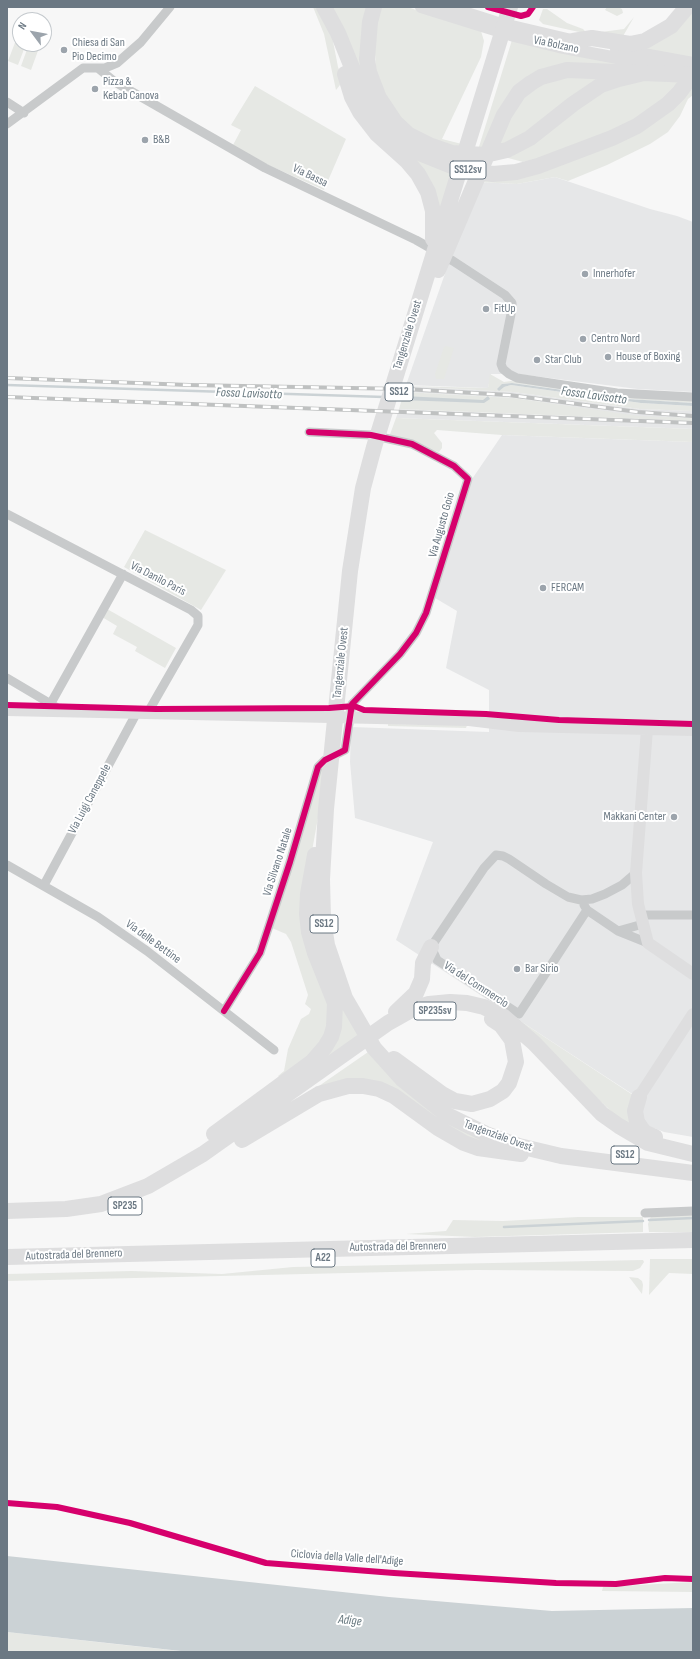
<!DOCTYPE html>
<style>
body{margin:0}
#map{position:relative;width:700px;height:1659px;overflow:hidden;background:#f7f7f7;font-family:"Sofia Sans Condensed",sans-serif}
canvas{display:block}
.frame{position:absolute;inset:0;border:8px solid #6b7883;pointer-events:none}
.north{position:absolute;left:12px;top:12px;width:40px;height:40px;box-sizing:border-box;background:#fff;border:1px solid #c4c9cd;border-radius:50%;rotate:302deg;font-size:11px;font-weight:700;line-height:16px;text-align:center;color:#6b7883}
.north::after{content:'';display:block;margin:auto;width:14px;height:18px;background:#9ca4ac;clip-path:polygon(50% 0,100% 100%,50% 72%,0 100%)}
</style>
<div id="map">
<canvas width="700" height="1659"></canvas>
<div class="frame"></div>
<div class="north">N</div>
</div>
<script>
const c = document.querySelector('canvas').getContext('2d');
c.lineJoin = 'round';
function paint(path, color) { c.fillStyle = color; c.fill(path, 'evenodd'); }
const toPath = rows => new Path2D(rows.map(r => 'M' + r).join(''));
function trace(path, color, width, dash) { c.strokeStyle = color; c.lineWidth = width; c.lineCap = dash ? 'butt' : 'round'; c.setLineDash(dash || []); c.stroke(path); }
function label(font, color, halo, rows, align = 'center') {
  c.font = font + ' "Sofia Sans Condensed",sans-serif'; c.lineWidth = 4; c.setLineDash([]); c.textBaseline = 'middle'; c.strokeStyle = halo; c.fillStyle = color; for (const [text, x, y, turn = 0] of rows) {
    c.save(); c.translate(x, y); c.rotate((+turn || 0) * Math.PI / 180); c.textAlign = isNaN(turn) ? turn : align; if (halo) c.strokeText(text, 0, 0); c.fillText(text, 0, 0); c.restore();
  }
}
paint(toPath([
 [555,177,650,209,677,216,693,222,693,392,638,389,517,374,491,374,488,388,406,385,448,265,479,182,517,184],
 [405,386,513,392,640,409,693,411,693,429,396,418,399,409,639,419,639,417,514,398,404,392],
 [502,435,693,442,693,1137,664,1132,649,1126,642,1117,643,1101,396,940,433,842,355,818,350,762,351,727,489,732,489,690,446,668,457,611,435,598,470,482]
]), '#e6e7e8');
paint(toPath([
 [313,7,321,7,331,31,338,67,345,86,340,85,336,90,324,34],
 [331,7,370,7,366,16,382,115],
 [378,7,407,7,481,31,484,41,481,57,442,139,462,144,460,149,451,148,407,126,377,85,373,24],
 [607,7,618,7,622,9,623,13,617,16,605,10],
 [693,7,693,59,633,48],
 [543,9,547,9,567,23,583,29,588,34,543,24,539,20],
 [634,17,622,38,601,32,624,29],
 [16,40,20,41,20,44,26,44,18,65,8,61],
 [512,40,656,70,541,74,483,150,478,150],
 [29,44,39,48,31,70,21,66],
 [617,75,534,130,493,149,516,101,551,77],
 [684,79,649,114,557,155,523,162,497,155,574,108,622,81],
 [693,80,693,95,688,99,680,116,668,132,650,144,607,165,568,181,555,177,517,184,478,182,624,137],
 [353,81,454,170,438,221],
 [255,86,346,139,324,190,266,164,233,145,241,130,231,125],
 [446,346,454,348,444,379,436,379,435,374,444,347],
 [490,374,504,382,511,381,628,396,693,399,693,403,642,400,512,383,502,384,504,387,511,385,641,403,693,406,693,411,640,409,513,392,405,386,488,388],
 [404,392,514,398,639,416,693,418,693,421,399,409],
 [396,418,693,429,693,442,502,435,437,430,434,433,442,443,442,448,439,452,389,437],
 [145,530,226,570,201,610,124,567],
 [107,609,176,648,165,668,135,651,137,647,113,634,117,626,102,617],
 [388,724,467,725,466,728,388,726],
 [322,767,324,784,307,879,331,1004,323,1043,281,1079,278,1076,284,1071,288,1049,301,1019,309,1014,311,1009,305,1004,308,995,291,942,286,934,272,928],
 [318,903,361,1036,247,1114,331,1044],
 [505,1011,636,1097,632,1131],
 [371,1050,499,1144,471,1141,393,1091,303,1097],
 [693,1213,693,1232,649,1232,648,1224,651,1216],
 [578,1217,643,1217,643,1232,475,1237,406,1234,446,1231,453,1220,503,1221],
 [650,1259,693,1259,693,1274,669,1273,649,1295],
 [643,1260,644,1262,640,1268,633,1271,476,1270,7,1281,7,1274,132,1271,222,1274,293,1267],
 [629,1277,638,1278,642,1281,643,1285,642,1294],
 [693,1582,693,1592,602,1591,603,1587],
 [7,1632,124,1645,190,1652,7,1652]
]), '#e6e8e4');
paint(toPath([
 [512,383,628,399,693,403,693,406,641,403,511,385,504,387,499,391,497,389,502,384],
 [403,396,483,400,488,396,490,399,484,403,401,400],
 [7,1556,389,1597,552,1611,693,1608,693,1652,190,1652,7,1632]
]), '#cbd2d5');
trace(toPath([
 [7,385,384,397],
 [649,1220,693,1218],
 [504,1227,643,1221]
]), '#cbd2d5', 2.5);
trace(toPath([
 [99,69,115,82,265,168,416,240,453,261,505,295,512,303,512,309,501,364,503,369,509,374,517,378,617,393,693,397],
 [7,102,24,113],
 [7,124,83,68,105,68,117,63,141,42,170,7],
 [7,514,191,610,198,616,198,625,147,714],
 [7,678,56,707],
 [51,703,123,574],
 [7,865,98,917,147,951,274,1050],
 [44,885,136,714],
 [584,905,587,910,618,931,648,943],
 [587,910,519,1014,437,960,431,947,484,868,496,855,503,856,509,859,546,884,568,897,581,900,592,899,605,894,622,885,636,873],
 [640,915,693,915],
 [618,931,643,924],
 [224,1011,260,953,290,862,318,767,325,760,345,750,352,704,400,654,416,633,426,613,468,479,454,466,412,444,371,435,309,432],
 [645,1213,693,1211]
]), '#c8cacb', 9);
trace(toPath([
 [421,7,514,36,559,47,676,69],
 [448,7,495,22,580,42],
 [616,49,693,63],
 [7,710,469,720,519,726,693,730],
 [647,729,636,873,638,904,648,943,693,974],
 [639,1097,693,1014]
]), '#dededf', 12);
trace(toPath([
 [324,7,338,33,364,97,378,118,401,140,422,154,452,166,479,172,493,174,516,172,538,166,612,138,637,126,668,104,679,93,693,74],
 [374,7,370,22,367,59,369,72,379,98,395,122,409,135,429,145,452,153,485,155,507,150,530,138,573,104,601,85,619,79,644,73],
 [510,7,374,447,363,488,350,571,326,809,322,879,323,919,327,945,345,998,374,1048,402,1079,447,1115,486,1134,519,1146,561,1156,693,1173],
 [573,41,592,38,630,44,645,41,671,26,687,7],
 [345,74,352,97,360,112,377,134,407,161,418,174,428,192,433,211,433,239],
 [438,270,504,115,519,92,531,83,541,77,567,70,693,75],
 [396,1012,416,993,422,979,423,963,431,947],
 [394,1059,442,1094,455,1101,472,1104,490,1099,503,1091,509,1083,516,1062,512,1040,501,1025,492,1019],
 [639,1097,635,1111,637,1122,644,1132,655,1137],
 [214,1134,312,1062,325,1047,331,1037,334,1027,335,1003,315,953,309,932,307,914,308,894,315,855],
 [242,1140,319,1094,348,1086,363,1086,379,1089,394,1096,438,1128,464,1143,478,1148,521,1154],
 [7,1211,66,1209,101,1204,148,1186,203,1154,388,1023,413,1009,429,1004,450,1002,467,1003,484,1007,504,1017,534,1043,602,1114,619,1126,648,1143,693,1154],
 [7,1257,693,1240]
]), '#dededf', 16);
const rail = toPath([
 [7,378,189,385,405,389,509,395,638,412,693,416],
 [7,397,693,423]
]);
trace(rail, '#bfc1c1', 4);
trace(rail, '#fff', 2.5, [8]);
trace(toPath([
 [488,7,521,16,528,14,533,7],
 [7,705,156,709,329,708,354,706,364,710,486,714,559,720,693,724],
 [224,1011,260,953,290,862,318,767,325,760,345,750,352,704,400,654,416,633,426,613,468,479,454,466,412,444,371,435,309,432],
 [7,1503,57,1507,130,1523,266,1563,394,1573,556,1583,616,1584,665,1578,693,1579]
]), '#d6006c', 6);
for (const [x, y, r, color] of [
 [64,50,4,"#9ca4ac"],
 [95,89,4,"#9ca4ac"],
 [145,140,4,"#9ca4ac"],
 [585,274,4,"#9ca4ac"],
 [486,309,4,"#9ca4ac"],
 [583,339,4,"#9ca4ac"],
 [608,357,4,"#9ca4ac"],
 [537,360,4,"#9ca4ac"],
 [543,588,4,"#9ca4ac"],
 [674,817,4,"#9ca4ac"],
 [517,969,4,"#9ca4ac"]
]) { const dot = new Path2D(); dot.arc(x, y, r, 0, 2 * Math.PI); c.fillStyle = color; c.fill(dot); trace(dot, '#fff', 1.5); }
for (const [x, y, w] of [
 [468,170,36],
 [399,392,28],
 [324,924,28],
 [435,1011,42],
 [625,1155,28],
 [125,1206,34],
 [323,1258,24]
]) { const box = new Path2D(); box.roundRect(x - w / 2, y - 9, w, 18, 3); c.fillStyle = '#fff'; c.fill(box); trace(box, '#6b7883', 1); }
label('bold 11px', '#6b7883', null, [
 ["SS12sv",468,170],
 ["SS12",399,392],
 ["SS12",324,924],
 ["SP235sv",435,1011],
 ["SS12",625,1155],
 ["SP235",125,1206],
 ["A22",323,1258]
]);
label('12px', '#6b7883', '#fff', [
 ["Chiesa di San",72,43],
 ["Pio Decimo",72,57],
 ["Pizza &",103,82],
 ["Kebab Canova",103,96],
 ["B&B",153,140],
 ["Innerhofer",593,274],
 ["FitUp",494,309],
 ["Centro Nord",591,339],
 ["House of Boxing",616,357],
 ["Star Club",545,360],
 ["FERCAM",551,588],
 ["Makkani Center",666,817,"right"],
 ["Bar Sirio",525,969]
], 'left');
label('12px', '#6b7883', '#fff', [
 ["Via Bolzano",556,45,12],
 ["Via Bassa",310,176,26],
 ["Tangenziale Ovest",408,335,-73],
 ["Via Augusto Goio",442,525,-74],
 ["Via Danilo Paris",158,579,27],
 ["Tangenziale Ovest",341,663,-84],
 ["Via Luigi Caneppele",90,799,-62],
 ["Via Silvano Natale",278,862,-72],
 ["Via delle Bettine",153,942,36],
 ["Via del Commercio",476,985,33],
 ["Tangenziale Ovest",498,1136,20],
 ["Autostrada del Brennero",398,1247,-1],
 ["Autostrada del Brennero",74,1255,-2],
 ["Ciclovia della Valle dell'Adige",347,1558,4]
]);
label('italic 13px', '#67787f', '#fff', [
 ["Fossa Lavisotto",249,394,2],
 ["Fossa Lavisotto",594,396,8],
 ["Adige",350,1621,6]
]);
</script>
